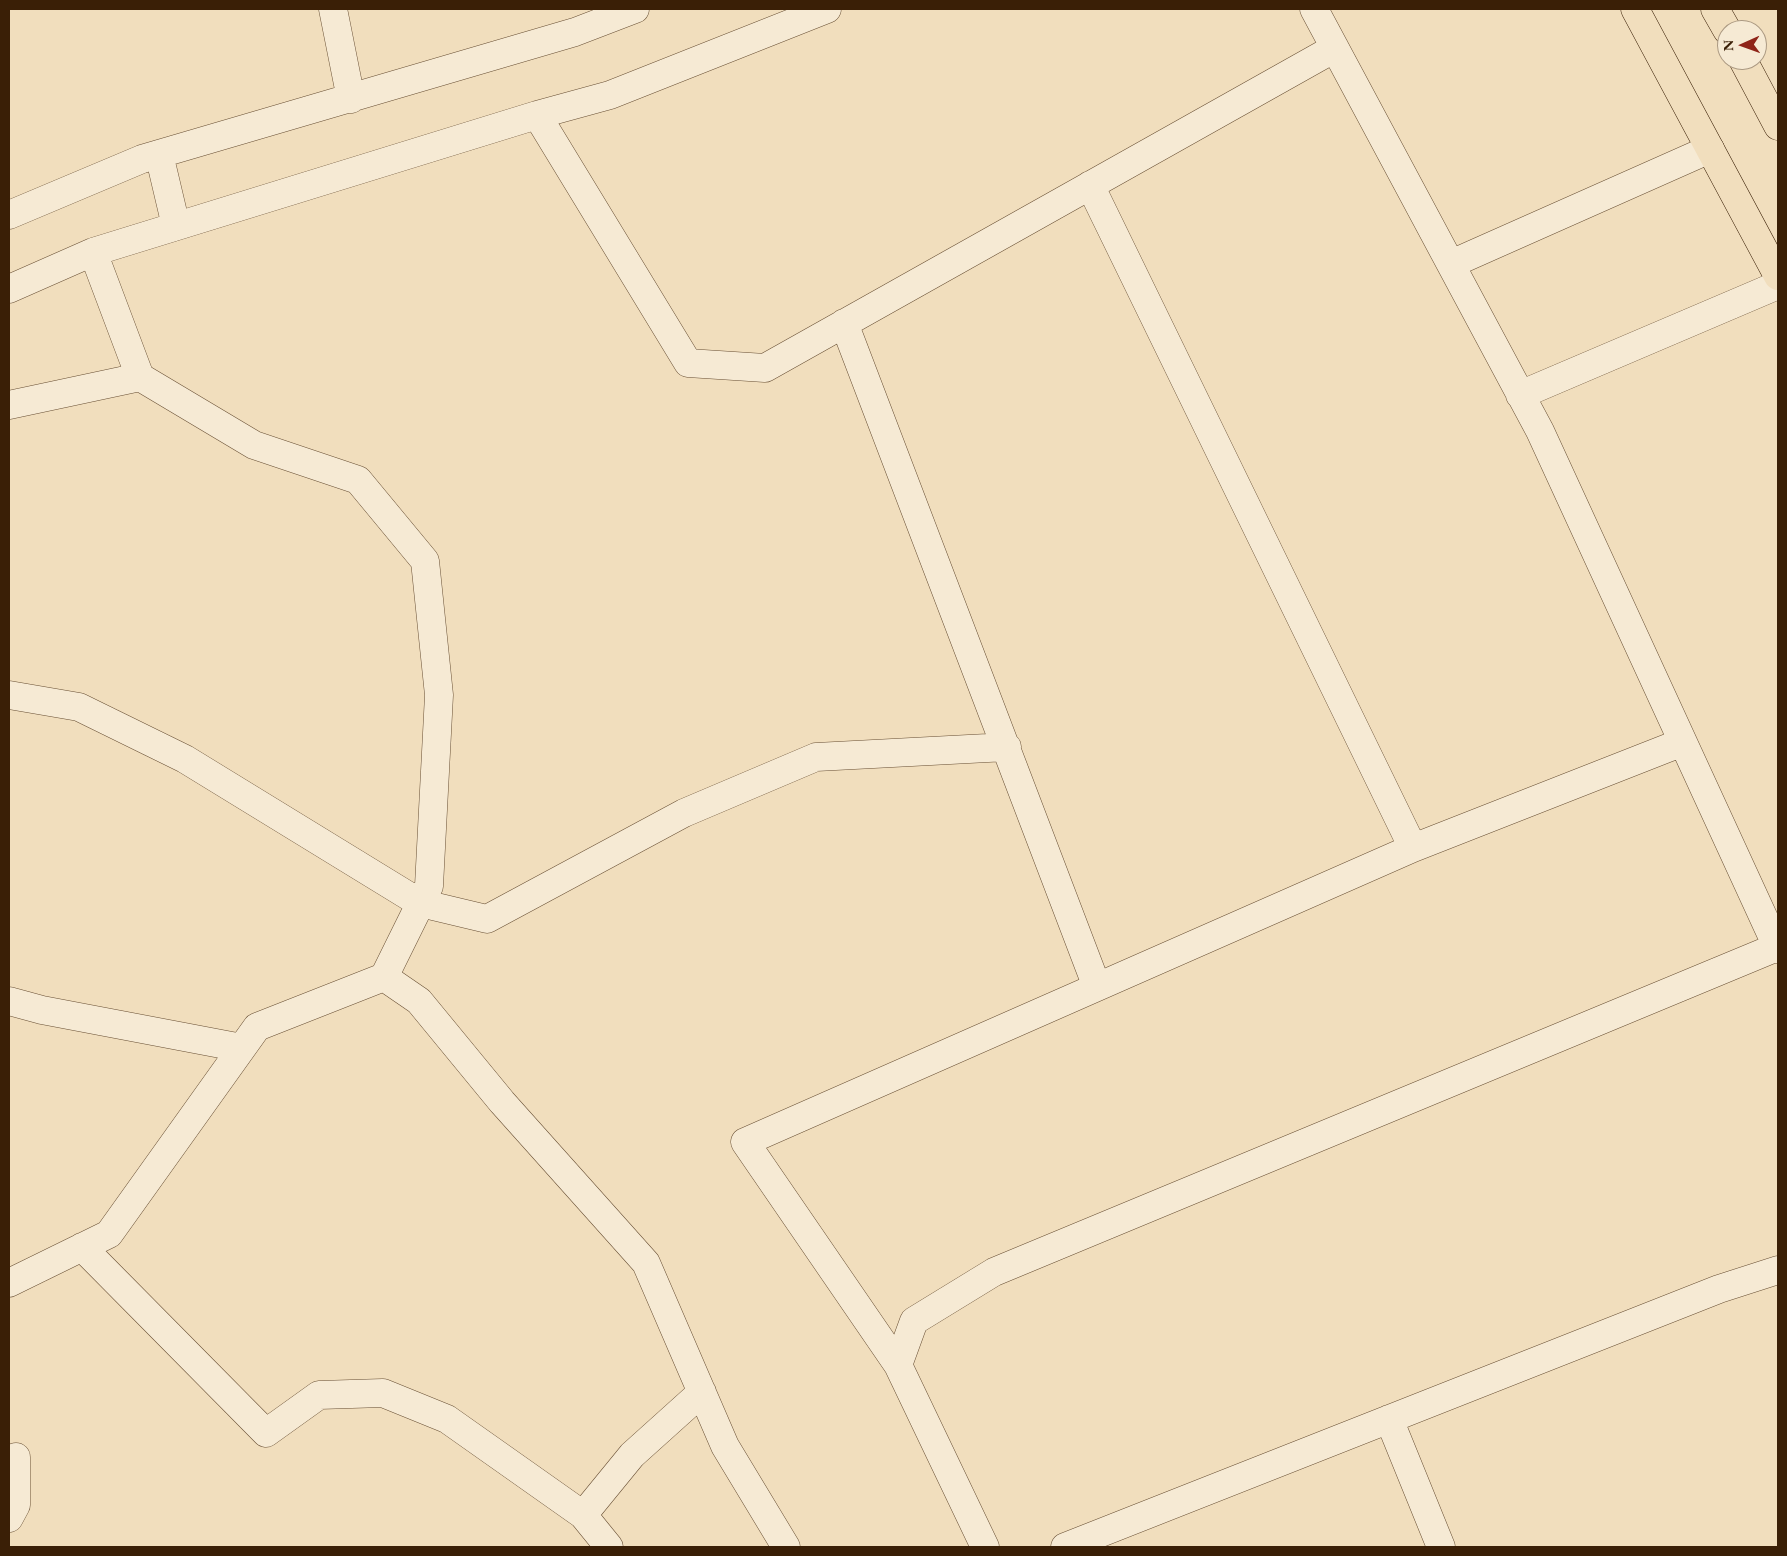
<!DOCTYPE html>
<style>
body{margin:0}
#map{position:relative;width:1787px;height:1556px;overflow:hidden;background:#f1debd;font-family:"EB Garamond",serif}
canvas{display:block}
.frame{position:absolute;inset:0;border:10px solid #3a1f06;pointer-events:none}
.north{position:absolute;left:1717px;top:20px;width:50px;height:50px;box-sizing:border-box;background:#f6ead4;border:1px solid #ab9982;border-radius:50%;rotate:268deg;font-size:14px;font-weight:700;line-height:20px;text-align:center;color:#3a1f06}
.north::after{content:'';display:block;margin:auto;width:18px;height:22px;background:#8f2418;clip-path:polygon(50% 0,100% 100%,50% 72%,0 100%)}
</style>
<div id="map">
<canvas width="1787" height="1556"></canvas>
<div class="frame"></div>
<div class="north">N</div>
</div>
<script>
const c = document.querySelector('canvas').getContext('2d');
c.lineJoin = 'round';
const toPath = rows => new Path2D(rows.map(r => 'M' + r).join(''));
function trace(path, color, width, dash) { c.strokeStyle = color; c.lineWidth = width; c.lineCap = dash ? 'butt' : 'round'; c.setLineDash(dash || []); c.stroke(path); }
const minor = toPath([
 [333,9,351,99],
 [1314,9,1540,431,1778,949],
 [537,115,688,363,765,368,1335,48],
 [159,154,176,226],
 [1090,185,1413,848],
 [9,215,142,159,575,32,635,9],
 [1451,264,1710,149],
 [9,289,93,252,537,115,610,95,827,9],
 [844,323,1097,987],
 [1520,395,1778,285],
 [9,405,140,377],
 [9,695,79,707,185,759,420,903,487,919,684,813,816,757,1007,747],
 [384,977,419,1001,502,1102,646,1263,725,1446,786,1547],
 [9,1001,42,1010,242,1048],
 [82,1247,266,1433,319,1395,383,1393,447,1419,583,1515,609,1547],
 [9,1283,109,1234,257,1027,384,977,429,886,439,695,425,561,358,480,254,445,140,377,93,252],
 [898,1365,745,1142,1413,848,1683,742],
 [1389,1419,1441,1547],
 [583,1515,632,1455,702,1392],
 [9,1518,16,1505,16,1457],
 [985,1547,898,1365,914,1321,994,1272,1777,947],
 [1065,1547,1719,1289,1778,1270]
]);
const major = toPath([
 [1635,9,1778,276],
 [1715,9,1727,30],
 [1743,60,1778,126]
]);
trace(minor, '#684f34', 29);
trace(major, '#3a1f06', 29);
trace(minor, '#f6ead4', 28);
trace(major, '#f1debd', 28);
</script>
